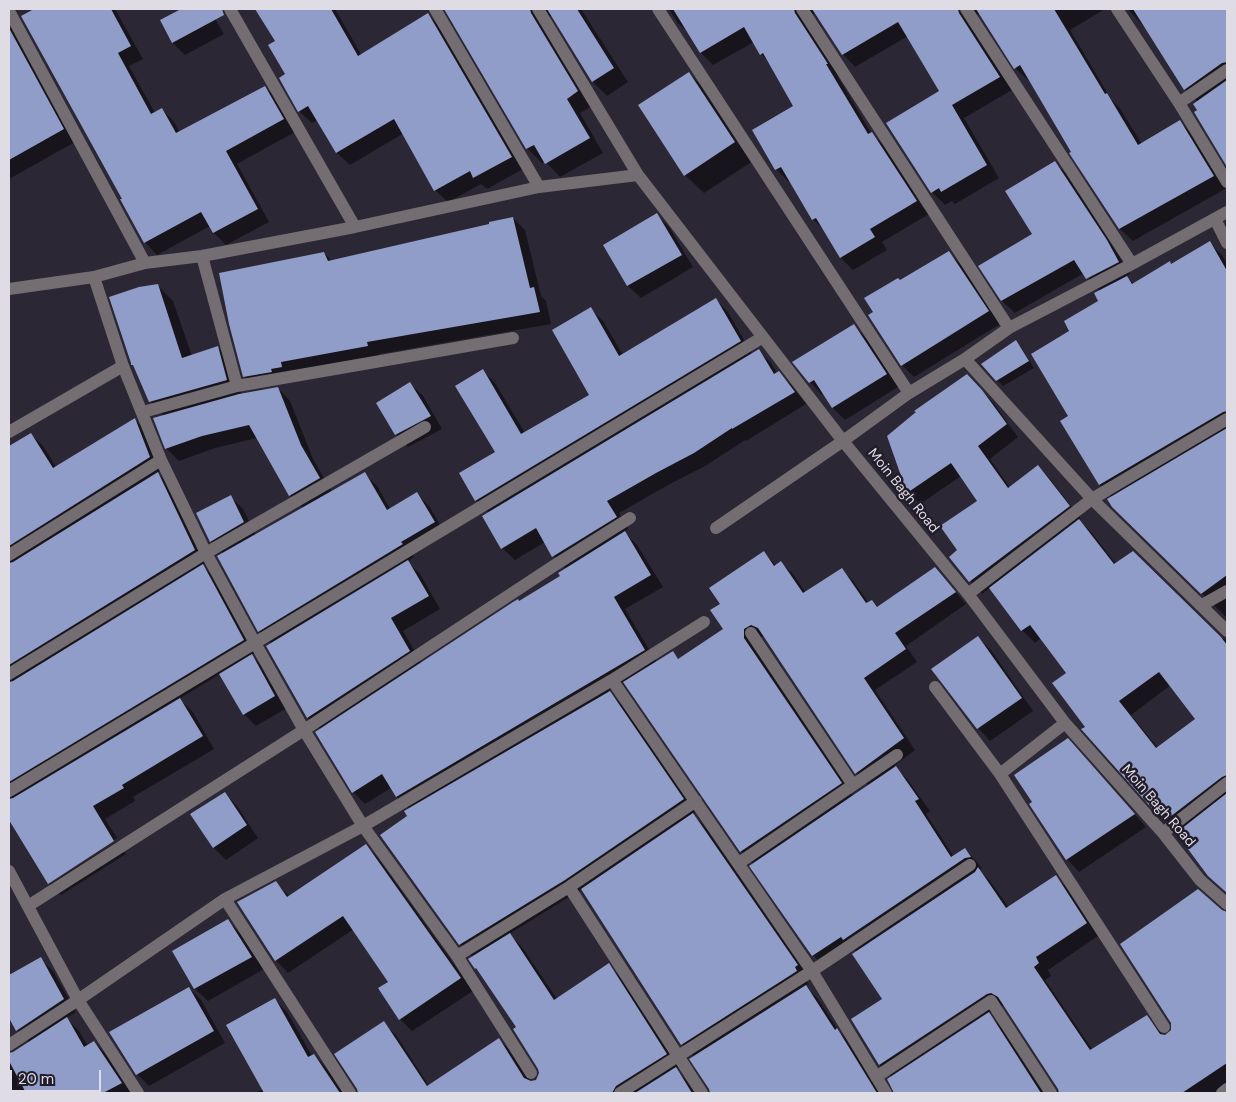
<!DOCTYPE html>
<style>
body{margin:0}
#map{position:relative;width:1236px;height:1102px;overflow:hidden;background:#2c2734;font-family:"DM Sans",sans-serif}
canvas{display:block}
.frame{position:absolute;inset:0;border:10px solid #dfdce5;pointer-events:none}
.scale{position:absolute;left:10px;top:1070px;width:91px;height:22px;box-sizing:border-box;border:2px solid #dfdce5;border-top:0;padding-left:6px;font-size:15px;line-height:18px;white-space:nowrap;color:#dfdce5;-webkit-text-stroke:4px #221d2a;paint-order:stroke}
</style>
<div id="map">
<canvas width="1236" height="1102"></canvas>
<div class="frame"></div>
<div class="scale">20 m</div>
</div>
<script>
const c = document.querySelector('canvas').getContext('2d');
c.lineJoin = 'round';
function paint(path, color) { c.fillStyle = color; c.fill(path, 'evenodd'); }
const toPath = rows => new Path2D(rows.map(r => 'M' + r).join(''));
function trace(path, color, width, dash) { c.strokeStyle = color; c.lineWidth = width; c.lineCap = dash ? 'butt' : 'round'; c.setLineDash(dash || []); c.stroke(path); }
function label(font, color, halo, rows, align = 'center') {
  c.font = font + ' "DM Sans",sans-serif'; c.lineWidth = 5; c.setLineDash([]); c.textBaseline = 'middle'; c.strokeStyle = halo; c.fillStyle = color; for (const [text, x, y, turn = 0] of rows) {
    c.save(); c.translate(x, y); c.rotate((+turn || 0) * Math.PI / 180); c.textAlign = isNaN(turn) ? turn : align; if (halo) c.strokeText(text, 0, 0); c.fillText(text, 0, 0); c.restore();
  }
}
paint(toPath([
 [37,9,115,9,143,59,129,66,155,113,162,109,174,122,180,133,264,87,277,99,295,132,237,164,269,222,226,245,214,233,210,226,157,255,145,242,122,200,123,199,23,16],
 [184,9,209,9,224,34,185,55,173,43,161,21],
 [256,9,335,9,362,56,428,15,440,27,523,169,487,189,481,184,448,202,435,190,404,133,350,165,337,153,318,120,312,123,299,111,277,42],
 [446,9,581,9,628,82,607,96,593,82,553,15,545,19,592,106,580,113,603,153,560,177,545,161,542,163,527,148],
 [669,9,891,9,898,20,917,9,1105,9,1070,30,1111,99,1119,107,1142,144,1180,122,1192,134,1225,189,1133,241,1120,229,1071,153,1073,152,1030,79,1028,80,1015,68,980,13,971,18,1012,90,964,118,999,178,955,204,952,201,945,205,932,192,941,92,908,36,855,67,843,54,814,13,807,19,839,77,838,77,871,133,884,146,929,214,882,242,887,250,853,270,841,258,826,232,813,219,790,181,789,182,776,169,795,106,769,62,761,54,754,42,713,65,701,53,690,34,678,23],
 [1128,9,1227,9,1227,164,1196,112,1198,111,1198,102,1185,89,1146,29],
 [9,26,19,37,75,142,9,179],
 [689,73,707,92,753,161,704,193,685,175],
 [1055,163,1068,175,1130,274,1126,276,1134,284,1172,265,1209,243,1222,255,1227,264,1227,618,1113,506,1113,498,1100,485,1062,421,1069,417,1071,331,1100,301,1100,291,1084,273,1015,313,1002,301,980,266,1033,235],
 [657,215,669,227,693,267,641,298,628,286,605,245],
 [513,218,525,230,541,296,546,301,551,324,379,354,380,358,256,388,244,376,324,253,332,261,491,225],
 [949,253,961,265,1000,324,914,377,902,365],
 [157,285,173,301,192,356,218,348,234,364,242,395,278,388,290,401,313,459,332,492,365,474,377,486,390,509,417,494,429,506,446,535,413,555,414,557,407,562,420,574,440,609,403,631,422,664,519,602,562,577,566,569,554,556,545,542,515,560,502,548,489,513,476,500,497,452,483,371,495,383,525,433,590,395,590,309,603,321,623,355,716,300,728,312,752,354,759,351,771,363,777,373,778,372,791,385,806,404,746,441,745,440,707,465,668,485,619,513,628,529,624,532,637,545,663,587,625,609,657,663,673,653,679,660,725,630,721,604,764,553,777,566,781,563,793,574,806,593,841,569,853,581,869,603,872,601,878,607,935,568,966,604,906,646,917,662,875,690,915,750,894,766,907,779,930,811,926,814,954,857,965,850,977,862,982,869,979,870,990,881,1009,908,1055,876,1068,889,1098,936,1048,970,1051,976,1045,980,1092,1049,1146,1017,1164,1036,1170,1034,1221,912,1227,913,1227,1085,1213,1093,1059,1093,1059,1088,1005,1006,1000,1006,988,1014,1001,1027,1045,1093,895,1093,889,1080,892,1077,880,1065,852,1020,884,999,857,952,854,949,825,967,813,955,754,864,741,851,624,681,608,691,622,705,695,812,693,814,705,827,809,978,806,980,808,984,805,986,818,999,840,1033,850,1042,880,1093,711,1093,710,1089,694,1057,682,1044,582,889,509,934,522,947,557,999,608,965,621,978,679,1067,675,1069,688,1082,696,1093,359,1093,383,1023,396,1035,429,1086,499,1040,512,1052,531,1082,536,1081,540,1077,539,1068,517,1028,470,959,473,957,460,944,408,817,410,810,397,797,391,788,365,804,353,792,321,730,308,718,268,646,272,644,259,631,223,554,211,541,230,496,243,509,256,535,303,508,290,495,257,438,215,448,179,461,166,448,164,416,150,401,135,368,133,365],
 [763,636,856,773,869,786,853,796,756,650,755,641],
 [854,326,866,338,898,387,845,420,833,408,824,393,822,395,810,382],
 [1015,341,1021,347,1034,368,1003,386,997,380],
 [410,384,423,396,442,429,408,447,396,434],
 [979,388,994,404,1018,437,990,459,1010,488,1038,466,1050,479,1081,519,1079,520,1092,533,1116,564,1221,638,1227,640,1227,893,1179,832,1157,812,1086,727,1068,674,1041,638,1035,643,1022,630,990,588,982,594,950,558,959,551,979,501,961,476,920,504,908,492],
 [1171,685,1197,719,1158,748,1131,715],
 [135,420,147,432,162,470,157,473,170,485,207,562,202,565,215,578,255,653,251,655,264,668,287,708,256,726,244,714,220,674,179,699,192,711,214,749,133,797,135,801,105,819,117,838,50,881,50,884,118,841,126,854,61,895,49,883,9,817,9,448,30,434,43,446,56,467],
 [978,638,991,650,1033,711,990,741,978,728],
 [1080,752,1146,827,1079,872,1067,859],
 [225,794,237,806,258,838,226,860,214,848],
 [366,846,378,858,473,991,412,1031,400,1019,389,982,354,929,288,973,276,960,276,883,289,896],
 [228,921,240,933,264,969,208,1001,195,989,174,951],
 [40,959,53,971,76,1012,66,1018,79,1031,88,1046,94,1042,107,1055,132,1093,9,1093,9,1053,14,1053,30,1043,17,1030,9,1016,9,977],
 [189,988,201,1000,225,1043,149,1086,137,1074],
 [274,999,287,1012,312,1056,314,1055,326,1068,344,1093,256,1093,263,1089]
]), '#0007');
paint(toPath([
 [34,9,111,9,131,46,118,53,151,114,162,108,176,133,265,86,284,119,226,151,258,209,213,233,201,212,144,243,120,199,122,199,21,16],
 [181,9,222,9,224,15,172,43,160,20],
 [255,9,331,9,358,56,428,13,512,157,473,178,470,171,434,191,394,119,336,153,308,106,298,112,279,78,285,74,268,45,275,41],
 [444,9,530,9,531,13,578,91,567,99,590,138,545,164,534,145,526,149],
 [547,9,577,9,614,68,592,82],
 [673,9,794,9,795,13,828,64,826,64,868,134,872,132,917,201,870,229,875,237,840,258,816,218,812,220,781,167,775,170,752,130,793,106,763,53,760,55,744,27,700,53],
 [812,9,958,9,959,13,1000,77,952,105,987,165,941,192,939,188,931,193,886,123,939,91,898,22,842,55],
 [976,9,1054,9,1105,94,1107,93,1138,145,1180,120,1214,176,1119,229,1069,153,1071,152,1020,65,1014,69],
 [1133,9,1227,9,1227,62,1222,63,1184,90],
 [9,28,64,129,9,160],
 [689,72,735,142,684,176,638,105],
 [1227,80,1227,167,1194,112,1197,110,1193,104],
 [1055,161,1107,240,1119,262,1086,279,1074,260,1001,301,978,266,1032,234,1005,191],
 [657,213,682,255,627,286,603,245],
 [513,217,530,288,534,287,540,312,367,342,368,346,281,362,282,367,271,369,272,372,243,377,229,324,219,273,324,252,328,261,489,224,489,222],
 [1210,241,1227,271,1227,411,1223,412,1099,485,1060,421,1068,416,1031,354,1069,331,1064,321,1098,301,1094,293,1127,276,1132,284,1170,261,1171,264],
 [949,251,989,311,901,366,868,315,873,312,864,298,898,278,900,280],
 [158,284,182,358,218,346,227,380,149,402,133,365,131,365,131,363,109,297,139,287],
 [716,298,741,341,475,501,459,473,495,452,455,386,483,369,521,434,589,395,552,330,591,307,619,356],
 [854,324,887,374,832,408,814,380,809,383,792,362],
 [1016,340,1029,361,996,381,981,364],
 [759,349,774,374,779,371,795,392,732,429,732,428,694,453,656,473,607,501,617,517,552,557,536,528,501,549,482,516],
 [967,374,982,390,1007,424,978,446,1008,488,1038,465,1070,506,969,582,949,557,957,550,940,526,977,501,951,463,907,493,887,436,916,412,914,411],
 [410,382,431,416,395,435,376,403],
 [278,387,301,445,320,478,289,496,249,425,202,436,165,449,153,418,239,394],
 [135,418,150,457,9,546,9,446,31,433,53,468],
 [1227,428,1227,575,1201,594,1112,507,1107,499],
 [158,472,195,550,9,665,9,563,13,562],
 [365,472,387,510,417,492,435,522,401,542,403,544,258,632,217,556],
 [231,495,244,522,210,542,196,513],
 [1079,519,1114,564,1133,551,1221,637,1227,645,1227,775,1222,777,1166,820,1159,811,1156,813,1081,729,1085,727,1052,683,1066,673,1030,625,1021,631,989,588],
 [1159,672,1195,719,1156,748,1119,701],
 [625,531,651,575,614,597,645,650,396,797,382,774,352,793,315,732,513,602,518,599,519,601,560,576,558,573],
 [764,551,774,566,781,561,803,593,842,568,866,603,872,600,877,607,935,567,956,592,895,633,906,649,864,678,904,738,855,774,758,628,751,625,744,629,744,638,842,783,740,852,623,682,673,651,678,659,723,629,710,610,720,604,709,588],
 [408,560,429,596,391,618,410,651,307,718,266,646],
 [203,564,244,640,9,782,9,682,13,681],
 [978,636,1022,698,977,729,931,669],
 [252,654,275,696,243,715,219,674],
 [610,691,684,799,565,880,459,945,380,835,407,816,404,811],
 [180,698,203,736,122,785,124,788,93,806,114,841,48,884,9,820,9,799,13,798],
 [1068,738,1135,814,1066,860,1029,804,1032,802,1014,775],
 [896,766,919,799,915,801,951,857,965,848,971,857,965,858,843,940,841,937,812,956,749,866],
 [225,792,247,825,213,848,190,814],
 [1227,793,1227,893,1208,876,1176,833],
 [693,813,798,965,795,967,797,971,681,1045,581,889],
 [366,844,461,978,399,1020,378,988,388,982,343,916,275,961,237,902,276,881,287,897],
 [978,867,1006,908,1056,875,1087,923,1036,957,1039,963,1034,967,1090,1050,1147,1015,1160,1034,1165,1035,1171,1030,1171,1023,1120,944,1198,889,1222,910,1227,912,1227,1063,1182,1093,1059,1093,1058,1089,998,997,991,993,987,994,879,1065,851,1019,882,999,852,954,975,872],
 [228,919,252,957,194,989,172,951],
 [510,933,554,1000,609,963,667,1054,616,1086,612,1093,358,1093,357,1089,334,1054,384,1021,427,1086,499,1038,524,1078,531,1081,536,1080,539,1073,538,1069,513,1029,516,1027,476,968,475,969,468,959],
 [41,957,64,999,16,1031,9,1018,9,975],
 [806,985,835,1030,837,1028,877,1093,710,1093,709,1089,689,1059],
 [189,987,214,1031,136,1075,109,1032],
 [275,998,308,1057,314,1054,340,1093,264,1093,226,1025],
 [989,1012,1041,1093,894,1093,887,1079],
 [67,1017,84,1047,94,1041,122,1083,103,1093,26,1093,9,1061,9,1053,13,1052],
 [676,1067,692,1093,635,1093]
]), '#909dc9');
trace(toPath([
 [230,9,355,227],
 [435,9,539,187],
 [538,9,638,175,843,441,968,594,1065,723,1163,833,1200,880,1227,904],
 [658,9,909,393],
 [802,9,1009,328],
 [966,9,1132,264],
 [1117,9,1179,103,1227,182],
 [9,11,145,263],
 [1179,103,1227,70],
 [1215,219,1227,243],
 [202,256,237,386],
 [94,277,123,366,161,460,206,553,255,643,304,730,363,826,457,956,531,1073],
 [9,289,94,277,145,263,202,256,355,227,539,187,638,175],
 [965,359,1092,499,1227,631],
 [143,412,237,386,513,338],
 [9,432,123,366],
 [716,528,843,441,909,393,965,359,1009,328,1132,264,1227,212],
 [9,555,161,460],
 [968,594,1092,499,1227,419],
 [1202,605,1227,591],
 [704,622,612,680,812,971,886,1093],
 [751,633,853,785,897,755],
 [9,674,206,553,425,427],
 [935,687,1000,774,1164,1027],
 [1000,774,1065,723],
 [9,791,763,337],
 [1163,833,1227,783],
 [739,863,853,785],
 [9,871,78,1000,138,1093],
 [569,887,702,1093],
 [225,899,350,1093],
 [28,906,304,730,555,565,630,518],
 [457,956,569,887,696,801],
 [9,1045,78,1000,225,899,363,826,612,680],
 [876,1077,991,1001,1051,1093],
 [620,1093,812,971,970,865],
 [1222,1093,1227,1089]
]), '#746d72', 12);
label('14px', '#dfdce5', '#221d2a', [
 ["Moin Bagh Road",903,491,51],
 ["Moin Bagh Road",1158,806,49]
]);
</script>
